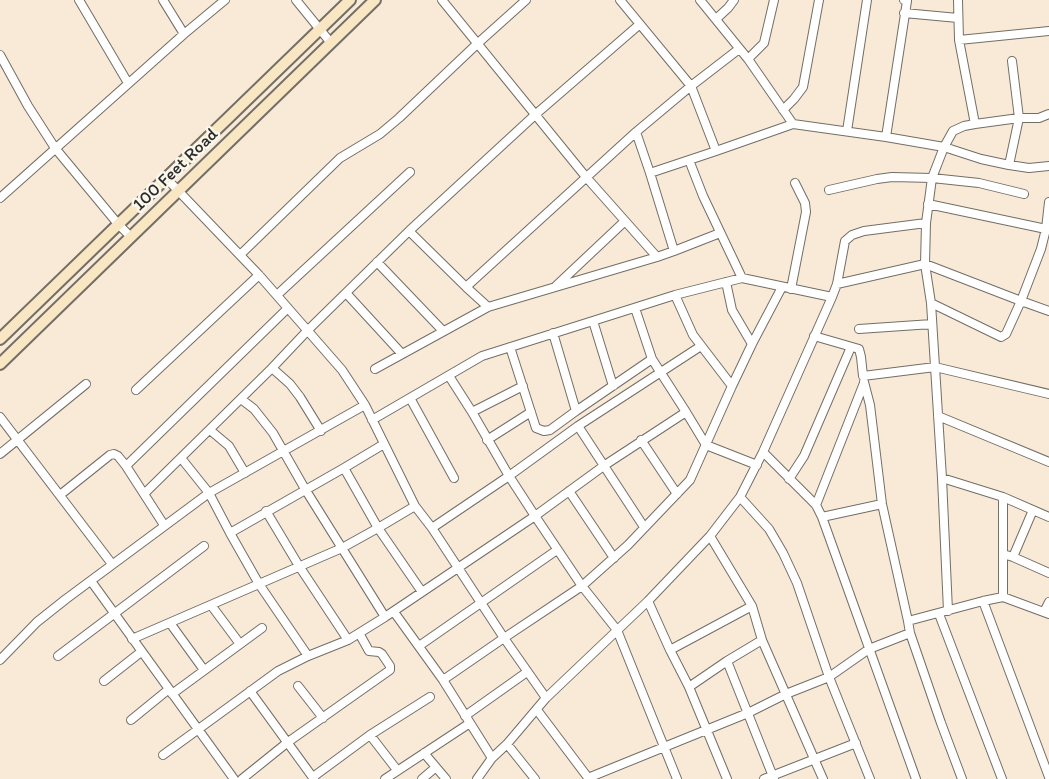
<!DOCTYPE html>
<style>
body{margin:0}
canvas{display:block;background:#f8ead6}
</style>
<canvas width="1049" height="779"></canvas>
<script>
const c = document.querySelector('canvas').getContext('2d');
c.lineJoin = 'round';
const toPath = rows => new Path2D(rows.map(r => 'M' + r).join(''));
function trace(path, color, width, dash) { c.strokeStyle = color; c.lineWidth = width; c.lineCap = dash ? 'butt' : 'round'; c.setLineDash(dash || []); c.stroke(path); }
function label(font, color, halo, rows, align = 'center') {
  c.font = font + ' Itim,sans-serif'; c.lineWidth = 5; c.setLineDash([]); c.textBaseline = 'middle'; c.strokeStyle = halo; c.fillStyle = color; for (const [text, x, y, turn = 0] of rows) {
    c.save(); c.translate(x, y); c.rotate((+turn || 0) * Math.PI / 180); c.textAlign = isNaN(turn) ? turn : align; if (halo) c.strokeText(text, 0, 0); c.fillText(text, 0, 0); c.restore();
  }
}
const minor = toPath([
 [79,0,128,83],
 [163,0,184,34],
 [296,0,331,43],
 [620,0,691,86,716,151,793,124],
 [700,0,748,59,793,124,886,137,944,147,981,159,1009,165,1029,168,1049,166],
 [958,0,959,40,975,124],
 [904,13,958,18],
 [716,19,728,8,734,0],
 [959,40,1049,31],
 [0,55,28,106,55,148,118,224,131,237],
 [748,59,764,43,774,0],
 [783,110,794,99,803,87,819,0],
 [847,131,867,0],
 [636,132,650,173,716,151],
 [886,137,907,1,904,0],
 [689,160,703,196,742,278],
 [1009,165,1019,118,1012,61],
 [650,173,674,251,657,257],
 [166,178,259,275,342,370,365,405,415,506,432,528,504,638,546,698],
 [829,190,877,179,892,177,932,178,979,183,1024,194],
 [0,198,184,34,225,0],
 [926,223,925,264,931,303,942,478,1003,497,1003,597,1049,614],
 [1046,229,1049,202],
 [409,231,466,287],
 [674,251,720,233],
 [240,255,340,158,380,134,399,118,477,44,526,0],
 [377,262,443,331],
 [726,282,732,310,752,344],
 [837,284,925,264,1021,301,1041,249,1046,229,928,204],
 [556,286,625,221],
 [791,289,806,212,805,203,795,183],
 [346,293,402,354],
 [277,295,410,172],
 [931,303,1001,337,1006,334,1021,301,1049,311],
 [488,307,466,287,636,132,691,86,739,49],
 [635,308,652,359,686,412],
 [593,321,613,386],
 [859,329,932,324],
 [814,336,859,349,861,357,863,376,935,367,1049,394],
 [510,347,536,428,544,431,550,430,576,411,553,333],
 [272,368,290,384,300,397,321,431],
 [375,369,488,307,657,257,586,177,442,0],
 [449,376,472,412,509,476,535,516,582,586,617,630,677,779],
 [864,382,870,405,882,504,908,621],
 [732,386,752,344,782,287],
 [136,390,259,275],
 [410,398,454,478],
 [241,399,254,409,273,433,305,489,385,617],
 [576,411,652,359],
 [472,412,523,386],
 [938,416,1049,462],
 [0,417,112,564],
 [372,420,482,356,675,295,742,278,832,297],
 [578,426,644,527],
 [210,430,229,446,245,473],
 [487,440,531,412],
 [641,440,677,494],
 [384,444,344,468,378,528,422,592],
 [763,452,816,505,822,517,916,779],
 [0,454,86,384],
 [181,458,209,493,230,533,344,468],
 [126,466,288,308],
 [942,478,948,611],
 [789,479,804,456,851,347],
 [569,491,614,558],
 [144,494,272,368,308,330,409,231,536,114,640,24],
 [60,495,110,455,114,454,118,456,126,466,164,525],
 [740,497,769,529,783,553,797,583,829,677,870,779],
 [1003,497,1049,517],
 [816,505,864,383],
 [266,511,299,566,348,640],
 [822,517,882,504],
 [432,528,509,476,578,426,701,346],
 [230,533,259,584,308,656],
 [710,536,752,606,762,640,823,779],
 [1003,554,1013,557,1033,510],
 [1013,557,1049,573],
 [91,581,234,779],
 [648,601,670,650,689,687,727,779],
 [983,601,1049,777],
 [211,605,240,644],
 [394,612,443,680,492,758],
 [1044,612,1049,602],
 [939,614,1002,779],
 [170,623,204,670],
 [132,639,342,548,378,528,415,506],
 [762,640,727,661,774,779],
 [419,646,557,550],
 [670,650,752,606],
 [58,656,204,546],
 [0,660,37,622,66,599,209,493,365,405],
 [443,680,504,638,582,586,628,545,690,480,732,386,693,335,675,295],
 [104,681,141,652],
 [298,686,323,718],
 [689,687,727,661],
 [250,691,314,779],
 [172,694,262,628],
 [537,710,589,779],
 [465,716,527,672],
 [131,720,169,689],
 [370,735,397,770],
 [507,744,535,779],
 [424,753,446,779],
 [163,755,278,671,308,656,348,640,385,617,535,516,605,465,686,412,706,445,757,465],
 [313,777,370,735,430,697],
 [588,778,748,713,786,694,829,677,869,649,910,633],
 [242,779,288,742,390,670,390,666,382,654,379,652,369,651,359,633],
 [385,779,470,723],
 [422,779,436,767],
 [477,779,492,758,507,744,546,698,648,601,710,536,740,497,763,452,832,297,837,284,845,241,852,235,864,231,926,223,932,178,944,147,953,131,964,126,975,124,1019,118,1039,118,1049,114],
 [764,779,856,743],
 [962,779,941,723,910,633,908,621,983,601,1003,597]
]);
const secondary = toPath([
 [0,339,350,0],
 [0,364,375,0]
]);
trace(minor, '#736e67', 10);
trace(secondary, '#736e67', 14);
trace(minor, '#fff', 8);
trace(secondary, '#f9e7c3', 10);
label('18px', '#2b2b2b', '#fbf7ec', [
 ["100 Feet Road",176,170,-44]
]);
</script>
